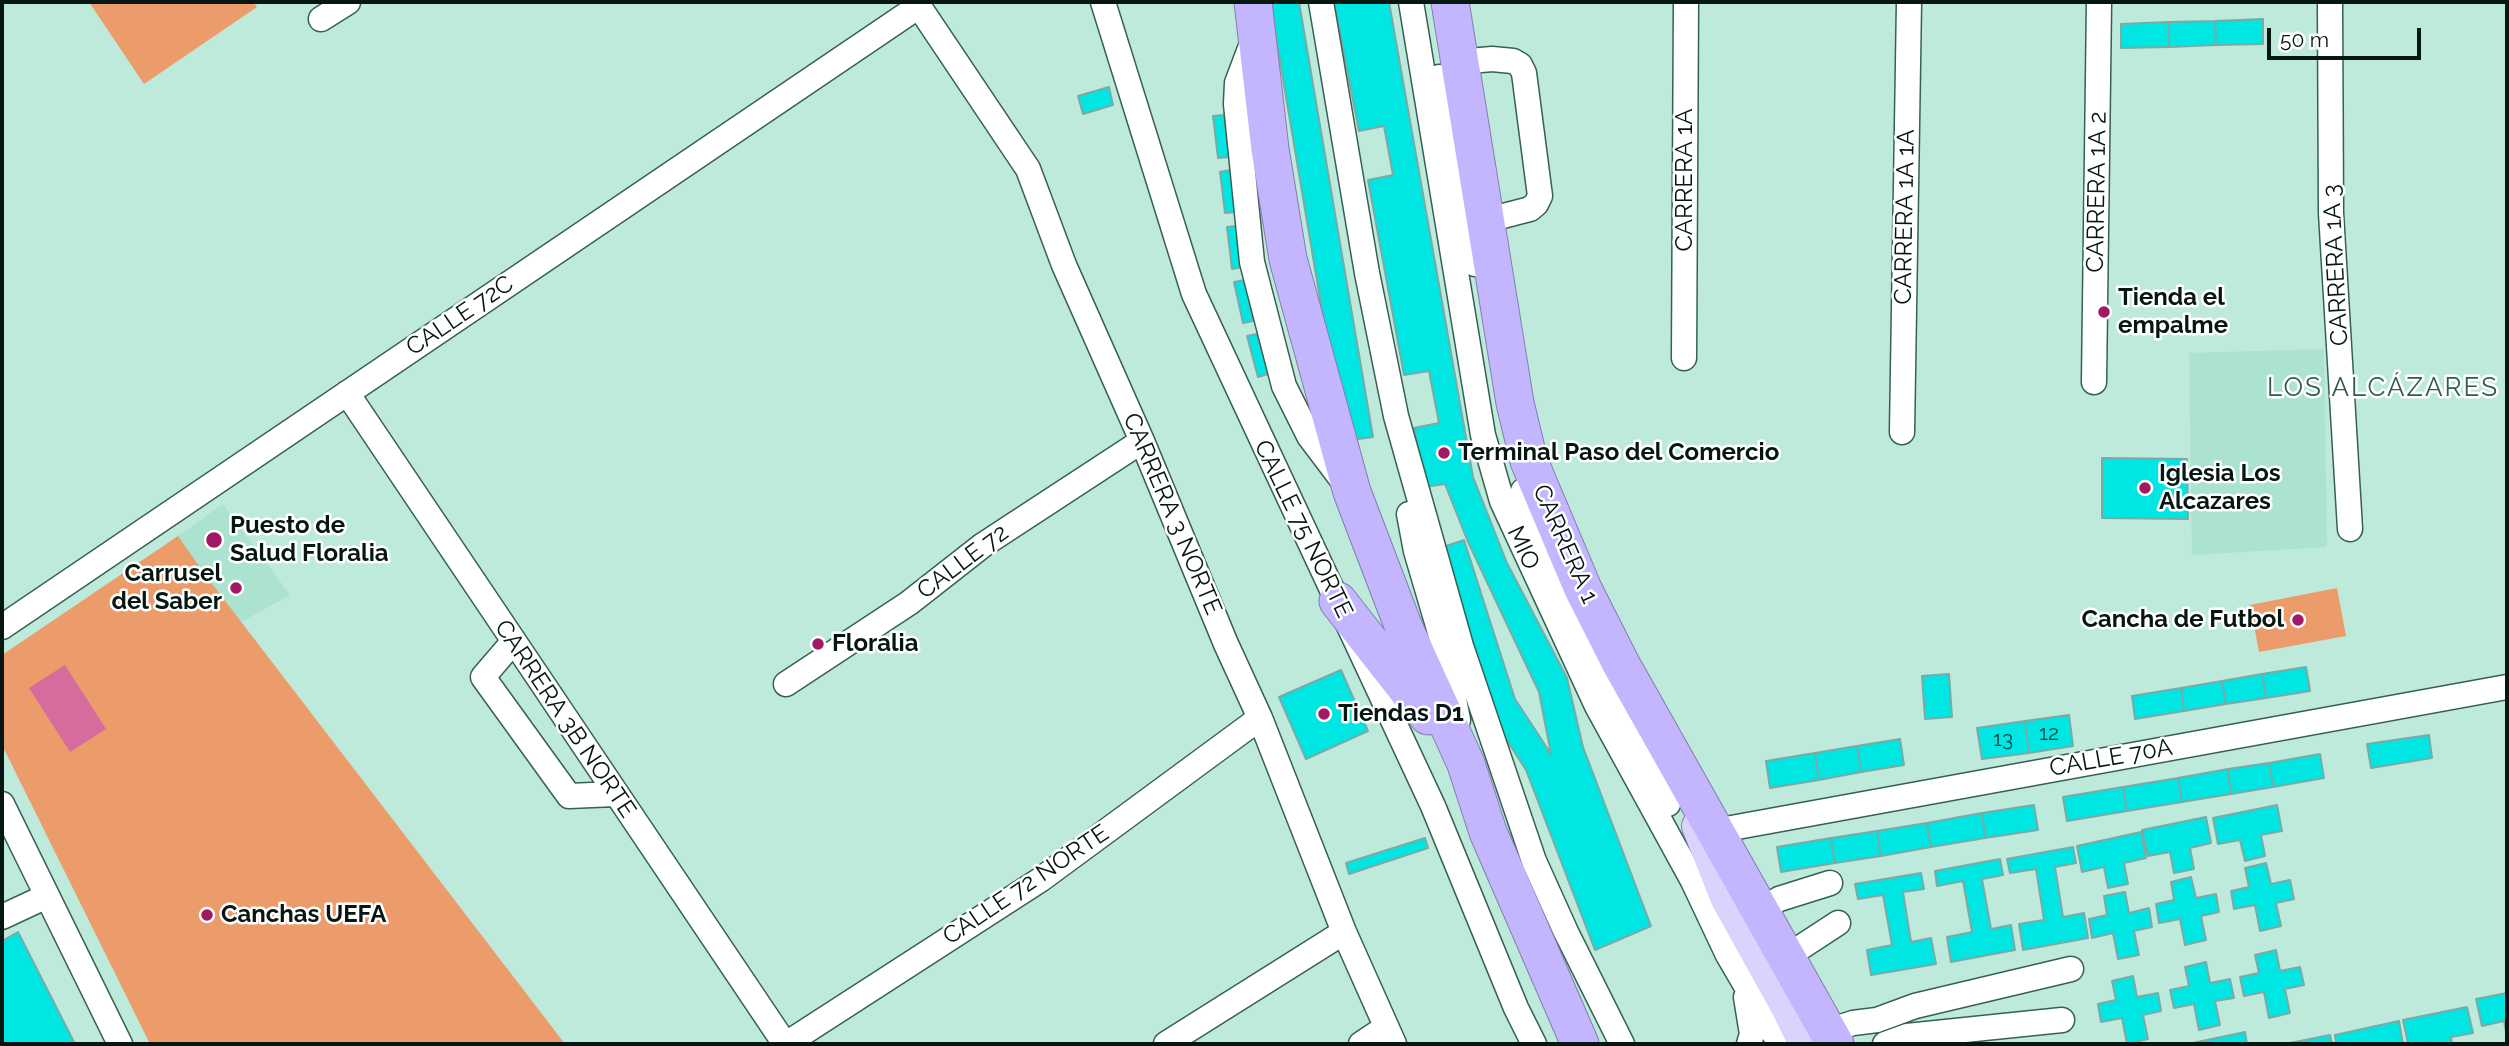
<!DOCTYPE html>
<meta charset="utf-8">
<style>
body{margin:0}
#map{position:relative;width:2509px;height:1046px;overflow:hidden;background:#beeadb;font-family:Raleway,sans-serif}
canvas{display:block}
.frame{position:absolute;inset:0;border:4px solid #061611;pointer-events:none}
.scale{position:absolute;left:2267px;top:28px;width:154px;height:32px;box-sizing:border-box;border:4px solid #061611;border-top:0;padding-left:9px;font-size:21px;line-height:24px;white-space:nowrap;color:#061611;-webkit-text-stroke:5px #fff;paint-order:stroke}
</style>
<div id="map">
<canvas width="2509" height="1046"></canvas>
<div class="frame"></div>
<div class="scale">50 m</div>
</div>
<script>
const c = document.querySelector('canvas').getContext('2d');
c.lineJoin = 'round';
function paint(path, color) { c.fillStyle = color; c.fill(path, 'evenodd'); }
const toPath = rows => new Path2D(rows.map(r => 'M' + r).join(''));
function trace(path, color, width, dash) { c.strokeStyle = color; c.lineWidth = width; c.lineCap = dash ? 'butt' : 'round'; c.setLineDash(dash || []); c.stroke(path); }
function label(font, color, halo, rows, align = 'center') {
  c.font = font + ' Raleway,sans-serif'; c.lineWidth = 5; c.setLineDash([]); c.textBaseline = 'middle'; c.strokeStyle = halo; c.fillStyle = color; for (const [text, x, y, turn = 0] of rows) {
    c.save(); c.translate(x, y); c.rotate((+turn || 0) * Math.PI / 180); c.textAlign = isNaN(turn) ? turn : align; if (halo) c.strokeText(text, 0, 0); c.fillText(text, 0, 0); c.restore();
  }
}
paint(toPath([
 [2324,349,2327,547,2192,555,2189,353],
 [223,504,290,595,221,633,160,549]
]), '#ace2d0');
paint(toPath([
 [89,2,253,2,257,7,144,84],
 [178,536,206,576,565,1044,150,1044,2,745,2,655],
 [2337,588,2346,636,2259,652,2250,605]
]), '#eb9c6a');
paint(toPath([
 [65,665,106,729,70,752,29,688]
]), '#d66c9d');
const building = toPath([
 [1270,2,1299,2,1373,437,1344,441,1270,2],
 [1334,2,1389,2,1473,477,1507,563,1567,678,1583,747,1651,926,1595,950,1526,770,1492,717,1443,547,1464,540,1515,699,1551,754,1539,692,1468,542,1445,484,1425,487,1414,428,1439,423,1429,371,1404,375,1368,180,1393,175,1384,126,1359,131,1334,2],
 [2263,19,2263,44,2216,45,2215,21,2263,19],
 [2215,21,2216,45,2169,47,2169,22,2215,21],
 [2169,22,2169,47,2121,48,2121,24,2169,22],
 [1109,87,1113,105,1083,114,1078,96,1109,87],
 [1224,115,1229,157,1218,158,1213,116,1224,115],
 [1230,170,1236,212,1225,213,1220,172,1230,170],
 [1237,226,1243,267,1232,269,1227,227,1237,226],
 [1245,280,1253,321,1243,323,1234,282,1245,280],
 [1257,334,1268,374,1258,377,1247,336,1257,334],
 [2102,458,2187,459,2188,519,2102,518,2102,458],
 [2306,667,2310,691,2266,698,2262,674,2306,667],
 [1341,670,1368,731,1306,759,1279,697,1341,670],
 [1949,674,1952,717,1925,719,1922,676,1949,674],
 [2262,674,2266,698,2226,704,2222,681,2262,674],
 [2222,681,2226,704,2184,711,2181,688,2222,681],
 [2181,688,2184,711,2135,719,2132,696,2181,688],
 [2069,715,2073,746,2029,753,2025,721,2069,715],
 [2025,721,2029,753,1982,759,1977,728,2025,721],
 [2429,735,2432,758,2371,768,2367,744,2429,735],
 [1900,739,1904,765,1861,772,1857,746,1900,739],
 [1857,746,1861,772,1819,780,1815,753,1857,746],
 [1815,753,1819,780,1770,788,1766,761,1815,753],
 [2320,754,2324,778,2273,787,2269,763,2320,754],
 [2269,763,2273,787,2231,794,2228,769,2269,763],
 [2228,769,2231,794,2182,802,2178,778,2228,769],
 [2178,778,2182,802,2127,811,2123,787,2178,778],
 [2123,787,2127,811,2067,821,2063,797,2123,787],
 [2034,805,2038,830,1985,838,1982,813,2034,805],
 [2277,805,2282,831,2261,835,2265,856,2245,861,2240,840,2218,844,2213,818,2277,805],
 [1982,813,1985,838,1931,847,1927,823,1982,813],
 [2206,817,2211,843,2190,848,2194,869,2174,873,2170,852,2148,856,2142,830,2206,817],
 [1927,823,1931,847,1881,856,1877,831,1927,823],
 [1877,831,1881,856,1835,863,1831,838,1877,831],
 [2141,832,2146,858,2124,863,2128,884,2108,888,2104,867,2082,872,2077,846,2141,832],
 [1425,838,1428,848,1349,874,1346,863,1425,838],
 [1831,838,1835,863,1781,872,1777,847,1831,838],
 [2073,847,2076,863,2055,867,2063,917,2084,913,2088,938,2023,950,2019,924,2044,920,2036,869,2010,873,2007,859,2073,847],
 [2000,859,2003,875,1982,879,1991,929,2011,925,2015,950,1951,962,1947,937,1972,932,1963,881,1937,886,1935,871,2000,859],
 [2266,863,2271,884,2290,880,2294,899,2276,903,2281,926,2260,931,2255,905,2234,909,2231,891,2249,887,2245,868,2266,863],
 [1921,873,1924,889,1903,892,1911,942,1931,938,1936,964,1871,975,1867,950,1892,945,1883,895,1858,899,1855,884,1921,873],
 [2191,877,2196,898,2216,894,2219,912,2201,916,2206,940,2185,945,2180,919,2159,923,2156,904,2174,900,2171,882,2191,877],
 [2125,892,2129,913,2149,908,2152,927,2134,931,2139,955,2118,959,2113,933,2092,938,2089,919,2107,915,2104,896,2125,892],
 [18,932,75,1044,2,1044,2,941,18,932],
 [2276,950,2280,971,2300,967,2304,985,2285,989,2290,1013,2269,1018,2264,992,2244,996,2240,977,2259,973,2255,955,2276,950],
 [2206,962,2210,983,2230,979,2234,998,2215,1001,2220,1025,2199,1030,2194,1004,2174,1008,2170,990,2189,986,2185,967,2206,962],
 [2133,976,2137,997,2158,993,2161,1011,2143,1015,2148,1039,2127,1044,2122,1018,2101,1022,2098,1004,2116,1000,2112,981,2133,976],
 [2507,993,2507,1037,2504,1021,2482,1026,2476,999,2507,993],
 [2467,1007,2473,1033,2451,1037,2452,1044,2431,1044,2431,1042,2408,1044,2403,1020,2467,1007],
 [2399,1021,2403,1044,2336,1044,2335,1035,2399,1021],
 [2245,1032,2247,1044,2188,1044,2245,1032],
 [2330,1035,2332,1044,2285,1044,2330,1035]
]);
paint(building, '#00e6e2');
trace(building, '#7aaaa7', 2);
const minor = toPath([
 [916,2,1028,169,1064,265,1142,441,1226,644,1260,718,1344,932,1394,1044],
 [1103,2,1194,294,1433,806,1516,1008,1534,1044],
 [1321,2,1367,273,1396,416,1461,646,1534,861,1566,932,1622,1044],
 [1411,2,1483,435,1502,501,1597,706,1693,881,1728,955,1780,1044],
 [2330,2,2331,213,2350,529],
 [321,19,348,2],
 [1254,38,1237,83,1236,104,1252,262,1284,386,1309,436,1343,481],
 [1458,62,1492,59,1513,61,1520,65,1524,73,1540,196,1536,204,1530,209,1484,221],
 [1439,77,1475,264],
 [1684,358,1686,2],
 [2094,382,2099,2],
 [347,393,785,1044],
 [1902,432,1909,2],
 [1523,491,1544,545,1668,804],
 [1409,514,1416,551,1444,646,1458,720],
 [2,627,919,6],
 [513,642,483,677,569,796,615,794],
 [786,684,909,603,983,545,1142,441],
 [2,804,120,1044],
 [1715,831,2507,687],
 [1761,910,1779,899,1830,883],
 [2,917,47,896],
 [1786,957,1838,923],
 [1746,997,1752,1034,1749,1044],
 [1828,1031,1853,1023,1877,1020,1915,1006,2071,969],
 [786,1044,1040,880,1260,718],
 [1166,1044,1344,932],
 [1361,1044,1385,1028],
 [1885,1044,1907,1036,2062,1020]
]);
const major = toPath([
 [1698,826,1727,899,1787,1007,1805,1044]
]);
const highway = toPath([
 [1253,2,1270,149,1288,259,1352,492,1404,628,1466,764,1488,832,1580,1044],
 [1450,2,1515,403,1529,461,1583,589,1621,664,1835,1044],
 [1338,601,1428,716]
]);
trace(minor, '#376054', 27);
trace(major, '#817eab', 34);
trace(highway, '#817eab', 39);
trace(minor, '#fff', 24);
trace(major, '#dbd3fe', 32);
trace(highway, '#c3b6fe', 37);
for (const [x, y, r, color] of [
 [2104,312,7,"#a01966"],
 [1444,453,7,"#a01966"],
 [2145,488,7,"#a01966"],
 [214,540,9,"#a01966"],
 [236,588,7,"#a01966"],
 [2298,620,7,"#a01966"],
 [818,644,7,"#a01966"],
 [1324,714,7,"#a01966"],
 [207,915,7,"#a01966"]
]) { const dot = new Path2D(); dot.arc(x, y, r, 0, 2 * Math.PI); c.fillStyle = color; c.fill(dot); trace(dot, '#fff', 2.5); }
label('21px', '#044a45', null, [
 ["12",2049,734],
 ["13",2003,740]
]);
label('24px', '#061611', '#fff', [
 ["CARRERA 1A",1685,180,-90],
 ["CARRERA 1A 2",2097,192,-89],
 ["CARRERA 1A 1A",1905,217,-89],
 ["CARRERA 1A 3",2336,265,-93],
 ["CALLE 72C",460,316,-34],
 ["CARRERA 3 NORTE",1172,514,67],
 ["CALLE 75 NORTE",1303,529,64],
 ["CARRERA 1",1565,544,66],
 ["MIO",1523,548,65],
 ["CALLE 72",963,562,-37],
 ["CARRERA 3B NORTE",565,719,56],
 ["CALLE 70A",2111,758,-10],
 ["CALLE 72 NORTE",1026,885,-34]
]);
label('bold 24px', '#061611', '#fff', [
 ["Tienda el",2118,298],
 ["empalme",2118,326],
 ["Terminal Paso del Comercio",1458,453],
 ["Iglesia Los",2159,474],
 ["Alcazares",2159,502],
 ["Puesto de",230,526],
 ["Salud Floralia",230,554],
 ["Carrusel",222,574,"right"],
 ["del Saber",222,602,"right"],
 ["Cancha de Futbol",2284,620,"right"],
 ["Floralia",832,644],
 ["Tiendas D1",1338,714],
 ["Canchas UEFA",221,915]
], 'left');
c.letterSpacing = '2px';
label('26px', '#325a4e', '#fff', [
 ["LOS ALCÁZARES",2383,388]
]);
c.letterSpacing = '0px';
</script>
